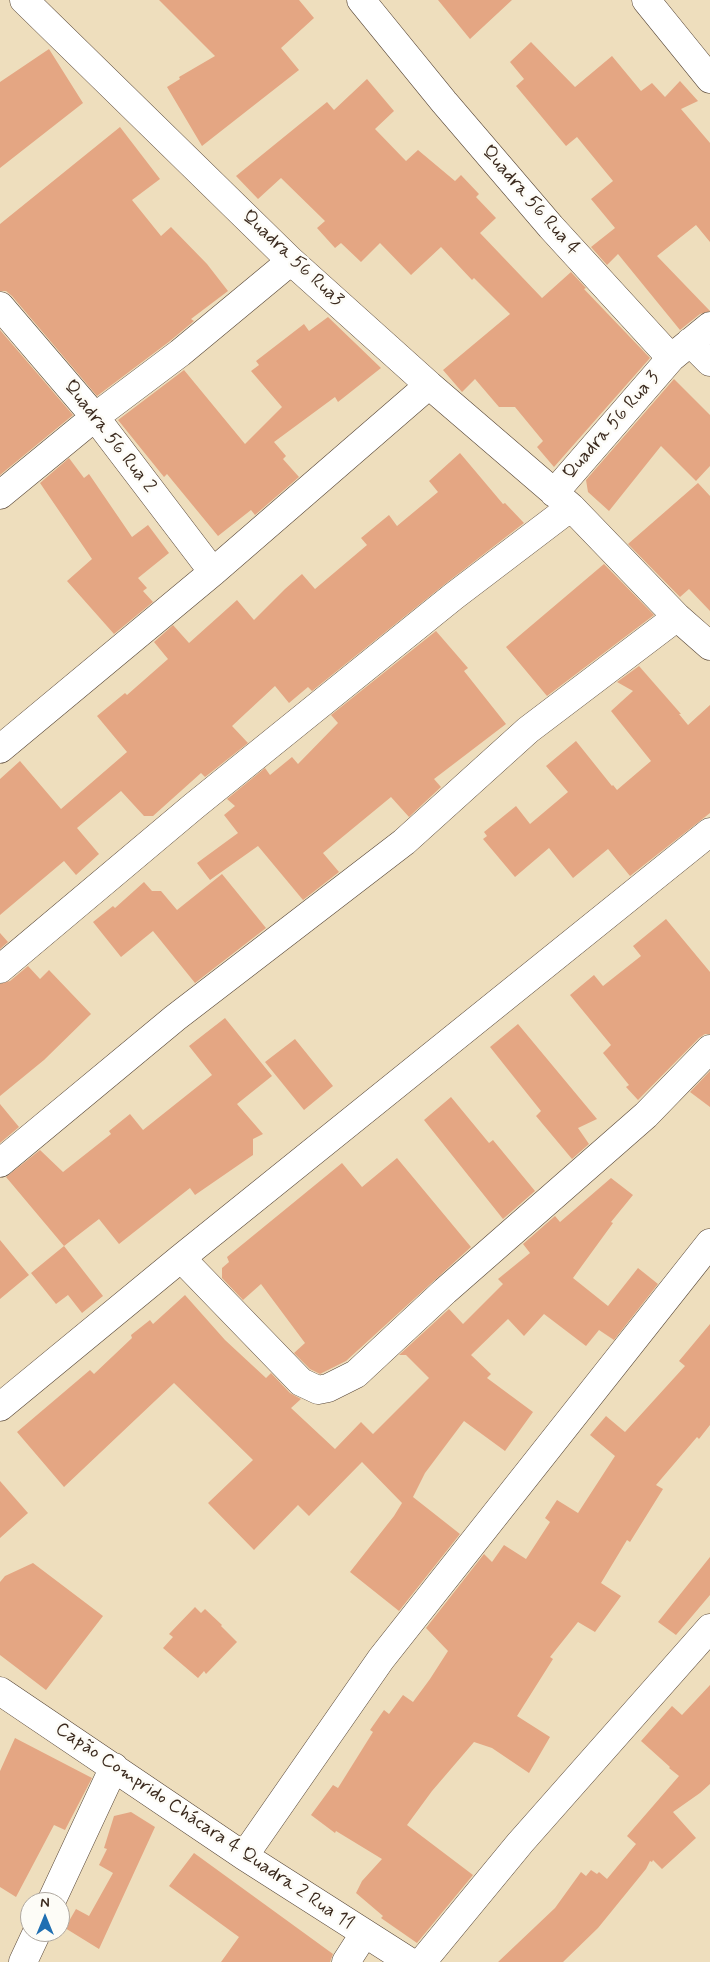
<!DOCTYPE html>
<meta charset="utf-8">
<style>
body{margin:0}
#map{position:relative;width:710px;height:1962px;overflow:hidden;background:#eedebd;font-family:Mynerve,sans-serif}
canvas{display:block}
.north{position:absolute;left:20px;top:1892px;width:50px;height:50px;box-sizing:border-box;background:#fdfcf7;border:1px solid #afa8a0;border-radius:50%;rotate:0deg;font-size:14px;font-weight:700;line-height:20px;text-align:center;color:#3b2a1e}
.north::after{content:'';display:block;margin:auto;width:18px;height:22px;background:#1f6fb2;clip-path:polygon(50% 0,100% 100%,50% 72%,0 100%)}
</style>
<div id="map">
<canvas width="710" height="1962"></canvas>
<div class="north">N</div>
</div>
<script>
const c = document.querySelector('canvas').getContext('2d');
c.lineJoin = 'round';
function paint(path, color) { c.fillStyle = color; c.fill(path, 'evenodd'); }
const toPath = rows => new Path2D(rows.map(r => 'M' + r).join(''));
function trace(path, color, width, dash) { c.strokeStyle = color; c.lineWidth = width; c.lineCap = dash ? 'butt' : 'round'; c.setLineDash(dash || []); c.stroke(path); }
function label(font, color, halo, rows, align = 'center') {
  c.font = font + ' Mynerve,sans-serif'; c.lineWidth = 5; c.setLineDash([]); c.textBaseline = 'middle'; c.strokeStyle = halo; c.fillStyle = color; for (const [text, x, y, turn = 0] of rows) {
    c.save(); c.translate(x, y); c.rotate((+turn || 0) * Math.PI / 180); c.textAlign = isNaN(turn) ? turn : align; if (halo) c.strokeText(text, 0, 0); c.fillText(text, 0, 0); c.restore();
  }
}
paint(toPath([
 [159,0,299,0,314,18,281,48,299,70,202,146,167,87,180,79,179,77,215,56],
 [438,0,512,0,470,39],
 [531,42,575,87,612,56,641,91,652,83,665,97,680,81,698,101,681,109,710,143,710,242,696,225,657,256,710,311,700,314,680,330,618,254,607,265,591,247,615,228,591,199,613,181,577,137,566,146,516,86,524,79,510,62],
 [49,49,83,103,0,168,0,82],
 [367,79,394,111,375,129,406,161,418,150,455,181,461,175,479,194,476,197,496,218,480,233,542,298,571,272,586,288,584,289,650,358,554,467,537,447,543,441,515,407,499,407,475,379,462,392,443,370,510,314,474,278,472,280,441,247,411,275,380,243,361,262,341,243,335,248,317,228,325,221,281,178,258,199,236,176,327,102,334,110],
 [120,127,160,179,132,200,161,236,171,227,207,264,228,291,191,319,194,321,170,341,97,396,12,296,6,291,0,291,0,224],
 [328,317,381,368,338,402,335,397,274,442,286,456,283,459,299,477,255,515,251,510,218,536,167,474,164,477,118,420,184,370,245,444,282,407,251,371,259,365,256,361,304,324,309,331],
 [0,330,73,415,0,475],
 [674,379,710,415,710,466,696,481,661,446,609,511,588,492,586,480],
 [460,453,503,504,505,503,524,523,445,584,312,691,308,687,289,703,275,686,232,726,248,743,205,777,201,773,153,816,144,816,121,791,77,828,99,854,76,875,64,861,0,915,0,779,20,761,61,809,127,752,97,716,125,693,127,695,168,659,154,642,173,625,189,643,237,600,254,620,285,589,302,574,315,589,367,545,361,538,389,515,397,526,438,492,429,481],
 [69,458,84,478,89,474,132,537,148,525,169,553,138,578,147,588,143,591,153,602,114,634,67,581,92,559,40,483],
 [698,483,710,496,710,611,689,589,680,597,628,544],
 [604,564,654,615,547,696,506,647],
 [436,631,468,668,464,671,506,724,434,779,441,787,409,817,391,797,323,853,339,872,303,900,258,846,210,880,197,863,238,833,224,815,235,806,227,799,265,768,270,775,292,757,298,764,338,723,331,715],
 [639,666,681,714,679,714,688,725,710,705,710,813,630,876,608,849,573,878,549,848,515,877,483,839,487,836,484,832,516,806,530,824,568,792,546,766,576,741,612,786,613,785,617,790,651,761,611,711,633,691,617,682],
 [222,874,266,928,195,983,153,931,121,957,93,922,113,906,115,908,144,882,152,891,161,891,177,910],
 [666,919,710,972,710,1034,705,1034,699,1038,638,1100,626,1087,629,1085,603,1053,611,1045,570,995,594,975,603,986,641,956,633,946],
 [0,933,8,942,0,949],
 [28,966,40,979,49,970,91,1014,44,1060,0,1096,0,984,10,981],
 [225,1018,272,1076,237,1104,263,1134,253,1139,253,1155,195,1195,190,1188,119,1244,99,1219,64,1246,103,1296,82,1313,68,1295,56,1304,31,1273,64,1246,6,1177,40,1150,63,1172,111,1134,109,1131,130,1114,143,1130,212,1075,189,1046],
 [518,1024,597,1119,578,1128,589,1144,572,1159,536,1116,541,1111,490,1047],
 [295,1039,333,1086,304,1110,265,1062],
 [710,1071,710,1107,690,1092],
 [451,1097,489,1143,493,1140,535,1191,503,1219,424,1120],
 [0,1104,19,1127,0,1143],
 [397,1158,471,1247,346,1361,320,1374,310,1369,294,1353,305,1343,261,1284,243,1300,222,1278,222,1268,229,1262,227,1257,342,1163,362,1187],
 [611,1178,633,1195,611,1222,613,1223,573,1278,608,1306,638,1268,658,1284,614,1340,599,1330,586,1346,544,1314,524,1336,508,1319,471,1355,491,1374,487,1378,533,1412,505,1451,464,1421,425,1473,413,1497,460,1534,399,1611,350,1572,394,1516,402,1503,362,1462,309,1516,298,1505,254,1550,208,1503,253,1460,174,1383,64,1487,17,1432,90,1370,94,1374,132,1338,131,1335,150,1320,153,1324,185,1295,225,1340,266,1378,271,1373,290,1393,301,1399,291,1408,335,1449,361,1422,373,1434,429,1378,406,1355,399,1355,449,1309,463,1324,503,1284,498,1279,530,1253,523,1244,555,1216,560,1222],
 [0,1240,29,1275,0,1299],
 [710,1324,710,1425,699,1439,697,1437,656,1485,663,1489,630,1542,627,1540,601,1583,621,1596,595,1632,578,1622,550,1657,553,1659,517,1716,550,1737,529,1773,492,1748,474,1742,432,1791,407,1825,473,1875,417,1943,381,1918,383,1916,356,1893,362,1881,382,1859,336,1831,335,1833,311,1815,333,1785,338,1788,373,1732,370,1730,384,1710,389,1714,403,1695,413,1702,430,1679,448,1651,426,1628,484,1554,492,1562,504,1545,526,1559,550,1522,545,1518,557,1500,578,1513,615,1456,590,1435,606,1416,625,1432,685,1366,679,1361],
 [0,1481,28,1513,0,1538],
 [710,1557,710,1595,676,1635,658,1622],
 [33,1563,103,1616,46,1690,0,1655,0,1582,5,1576],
 [195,1607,201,1613,205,1609,222,1625,221,1626,237,1642,206,1674,204,1671,198,1678,163,1648,173,1637,169,1634],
 [710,1685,710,1784,700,1793,673,1812,696,1838,662,1869,653,1860,652,1862,650,1861,646,1869,598,1928,563,1962,498,1962,555,1908,581,1872,586,1876,591,1870,597,1874,599,1872,607,1879,636,1844,627,1836,679,1776,669,1768,670,1767,641,1741,672,1706,682,1715],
 [15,1738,92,1778,65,1830,54,1825,16,1897,0,1887,0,1771],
 [131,1812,155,1827,99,1949,65,1928,76,1909,89,1916,113,1873,99,1865,107,1849,104,1848,114,1816],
 [194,1853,333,1954,330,1962,221,1962,239,1937,169,1886]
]), '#e4a683');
const street = toPath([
 [24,0,291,261,429,385,571,507,677,617,710,646],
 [361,0,444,102,551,227,671,358],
 [646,0,710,79],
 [0,306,95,417,213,572],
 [690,342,710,362],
 [554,493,671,358,710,326],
 [0,495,95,417,180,353,291,261],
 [0,749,213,572,429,385],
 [0,969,194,806,454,596,571,507],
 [0,1163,175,1018,404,842,528,730,677,617],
 [181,1258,301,1382,318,1390,328,1388,356,1374,445,1291,646,1115,710,1049],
 [0,1407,181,1258,710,832],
 [0,1691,244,1856,410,1962],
 [244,1856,381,1659,710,1243],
 [51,1902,114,1767],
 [23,1962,37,1932],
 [346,1962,364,1934],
 [422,1962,520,1843,710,1628]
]);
trace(street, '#564536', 29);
trace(street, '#fff', 28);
label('19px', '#3b2a1e', '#fdfcf7', [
 ["Quadra 56 Rua 4",530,201,49],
 ["Quadra 56 Rua3",292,259,43],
 ["Quadra 56 Rua 3",612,426,-49],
 ["Quadra 56 Rua 2",109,437,52],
 ["Capão Comprido Chácara 4 Quadra 2 Rua 11",204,1827,34]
]);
</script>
